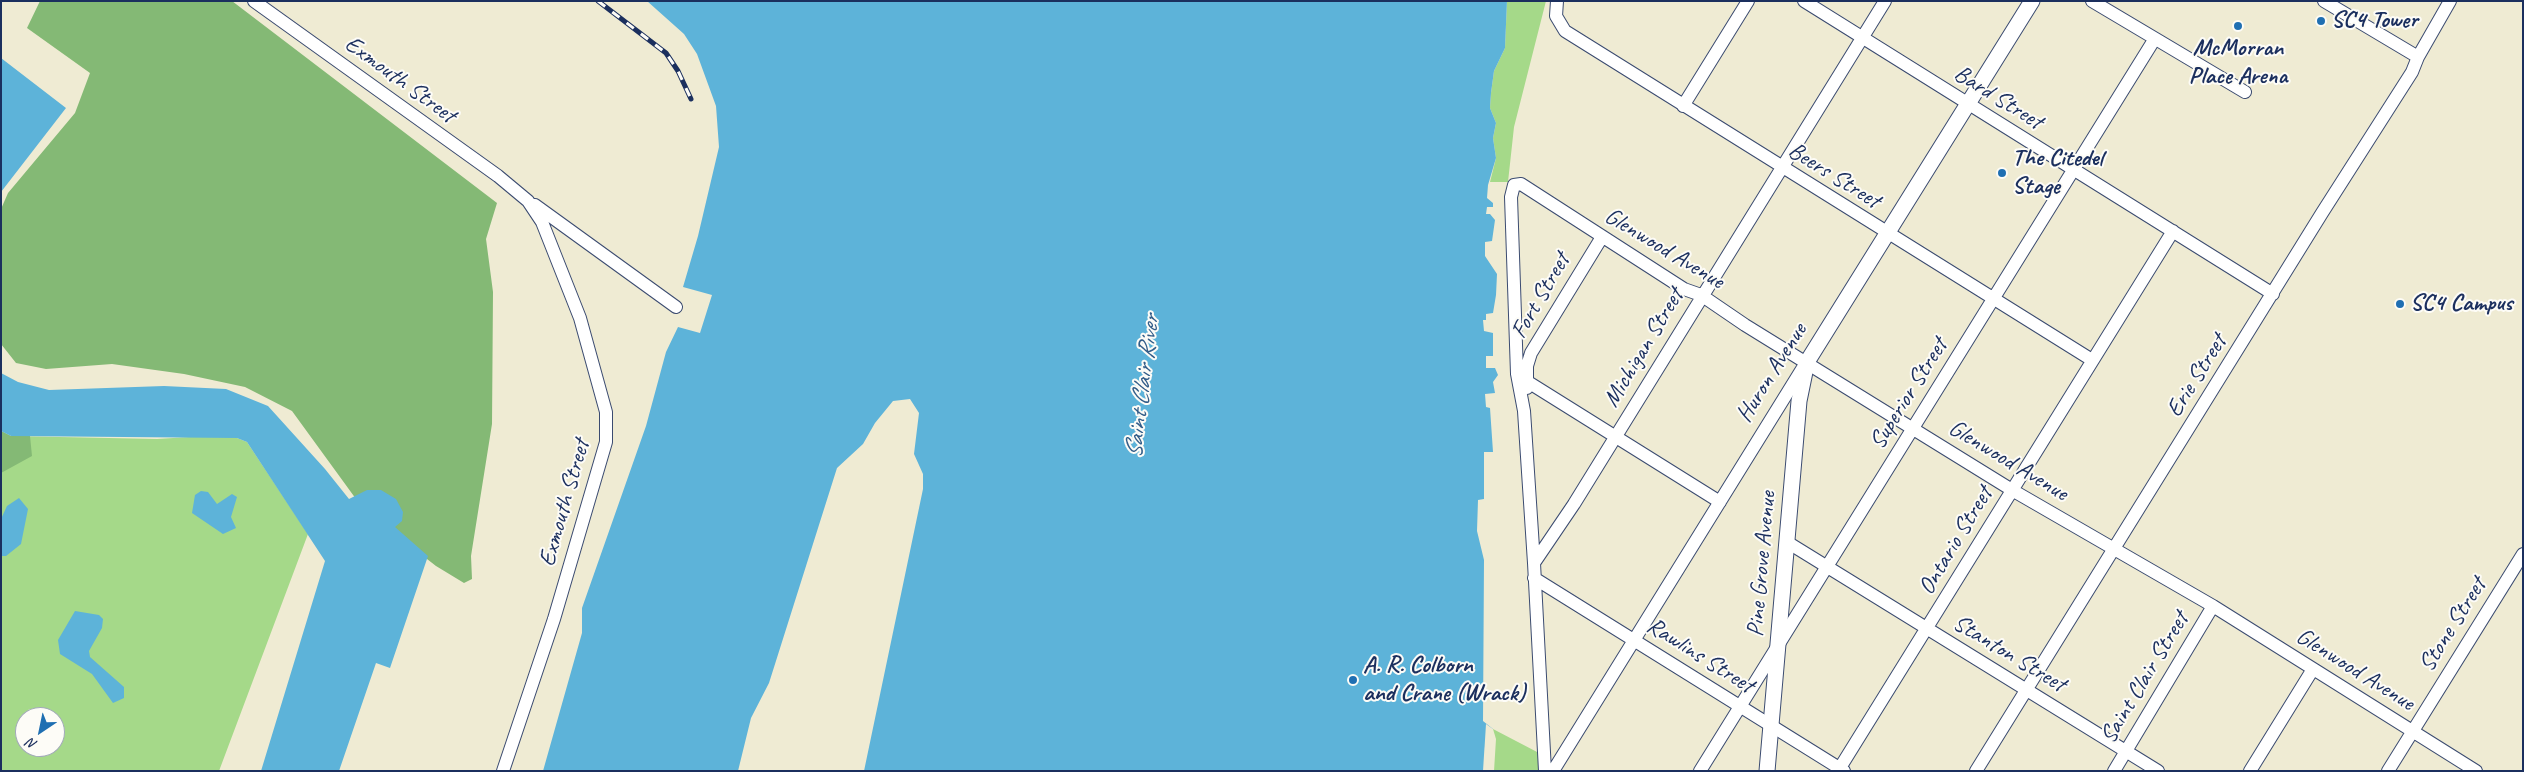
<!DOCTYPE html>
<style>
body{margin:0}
#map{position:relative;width:2524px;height:772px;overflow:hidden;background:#efebd3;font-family:Caveat,sans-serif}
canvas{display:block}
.frame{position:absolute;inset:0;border:2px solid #1b2f5e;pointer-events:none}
.north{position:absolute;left:15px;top:707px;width:50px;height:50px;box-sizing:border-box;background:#fdfcf7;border:1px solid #a3aaba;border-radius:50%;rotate:214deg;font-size:14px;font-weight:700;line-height:20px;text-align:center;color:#1b2f5e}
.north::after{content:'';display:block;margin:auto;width:18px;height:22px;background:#1f6fb2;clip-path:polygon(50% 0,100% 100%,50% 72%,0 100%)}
</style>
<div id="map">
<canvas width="2524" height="772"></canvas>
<div class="frame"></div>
<div class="north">N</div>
</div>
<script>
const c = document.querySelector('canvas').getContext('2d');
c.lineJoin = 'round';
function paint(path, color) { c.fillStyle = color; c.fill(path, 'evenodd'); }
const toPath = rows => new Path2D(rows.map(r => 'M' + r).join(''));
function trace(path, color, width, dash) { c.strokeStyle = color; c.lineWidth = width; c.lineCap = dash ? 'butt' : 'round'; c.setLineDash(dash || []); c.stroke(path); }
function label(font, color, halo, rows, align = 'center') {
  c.font = font + ' Caveat,sans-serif'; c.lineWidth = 4; c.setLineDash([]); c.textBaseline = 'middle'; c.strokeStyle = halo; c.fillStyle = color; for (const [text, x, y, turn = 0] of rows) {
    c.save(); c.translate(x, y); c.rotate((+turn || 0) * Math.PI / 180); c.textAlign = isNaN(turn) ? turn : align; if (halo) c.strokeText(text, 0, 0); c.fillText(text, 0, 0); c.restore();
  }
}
paint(toPath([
 [1507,1,1546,1,1514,127,1508,182,1490,182,1496,158,1493,138,1496,123,1490,108,1491,93,1494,71,1505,48],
 [1,431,11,436,157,439,222,435,237,438,247,442,308,534,219,771,1,771],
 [25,717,55,717,55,747,25,747],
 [1493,729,1539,753,1539,771,1492,771]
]), '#a5d989');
paint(toPath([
 [40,1,232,1,497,203,486,239,493,292,492,424,471,556,472,579,464,583,436,566,364,510,292,411,245,387,184,374,112,364,46,369,16,363,1,344,1,209,8,193,75,113,90,73,27,28],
 [1,431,11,436,30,436,32,456,1,473]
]), '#84b975');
paint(toPath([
 [647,1,1507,1,1505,48,1494,71,1491,93,1490,108,1496,123,1493,138,1496,158,1488,185,1487,198,1493,203,1493,207,1487,207,1486,214,1490,214,1495,220,1492,241,1485,242,1485,256,1497,274,1496,295,1493,313,1486,314,1486,320,1483,320,1484,331,1493,333,1493,356,1486,356,1486,368,1495,368,1498,375,1493,382,1495,393,1485,394,1486,407,1490,408,1493,452,1484,452,1484,499,1478,500,1477,531,1484,560,1483,721,1493,729,1492,771,864,771,923,489,923,474,914,454,919,413,910,399,893,401,875,423,863,444,837,468,769,683,751,718,738,771,543,771,582,633,582,608,646,426,666,352,678,327,700,333,712,295,683,287,698,236,719,147,716,106,697,54,684,34],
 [1,58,66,108,1,192],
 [1,373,18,382,49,390,164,386,226,389,268,406,325,469,349,499,367,490,381,490,396,499,403,512,402,521,395,527,428,556,390,668,376,663,339,771,261,771,325,561,247,442,237,438,11,436,1,431],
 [201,491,208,492,217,504,232,494,237,497,231,517,236,528,223,534,192,513,195,495],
 [19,498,28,509,21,544,6,556,1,556,1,519,7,506],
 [75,611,99,615,103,619,102,628,89,651,90,657,124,687,124,698,113,703,92,674,60,654,58,640]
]), '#5db3d9');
paint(toPath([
 [1486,724,1493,729,1496,739,1494,771,1483,771]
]), '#efebd3');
const minor = toPath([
 [254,1,498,176,528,201,542,222,580,318,606,412,606,442,554,619,503,771],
 [1557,1,1556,16,1565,31,2092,360],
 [1804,1,2273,294],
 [2092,1,2245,92],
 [2324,1,2418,57],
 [1683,106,1748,1],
 [535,205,676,307],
 [1528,382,1720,502],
 [1527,388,1527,366,1531,353,1602,237],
 [1787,542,2158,771],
 [1534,563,1574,504,1885,1],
 [1534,578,1844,771],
 [1545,771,1534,563,1524,411,1517,374,1511,197,1514,185,1521,184,1684,289,1701,295,1745,325,2012,490,2213,606,2476,771],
 [1553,771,1804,366],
 [1700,771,2154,40],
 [1838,771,2173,231],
 [1976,771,2322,213,2412,72,2418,57,2450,1],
 [2114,771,2213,606],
 [2250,771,2313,669],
 [2388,771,2523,554]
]);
const major = toPath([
 [1767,771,1799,401,1807,362,2032,1]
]);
trace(minor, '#3b4b70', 14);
trace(major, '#3b4b70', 17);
trace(minor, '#fff', 12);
trace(major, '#fff', 15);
const rail = toPath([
 [598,1,666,53,678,71,691,99]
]);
trace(rail, '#1b2f5e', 5);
trace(rail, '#fdfcf7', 3, [9]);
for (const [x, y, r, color] of [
 [2321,21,5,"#1f6fb2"],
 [2238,26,5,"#1f6fb2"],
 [2002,173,5,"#1f6fb2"],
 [2400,304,5,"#1f6fb2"],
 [1353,680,5,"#1f6fb2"]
]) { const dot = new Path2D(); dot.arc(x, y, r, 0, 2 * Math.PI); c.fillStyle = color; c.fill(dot); trace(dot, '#fdfcf7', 2); }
label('bold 24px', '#1b2f5e', '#fdfcf7', [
 ["SC4 Tower",2331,21],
 ["McMorran",2238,49,"center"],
 ["Place Arena",2238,77,"center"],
 ["The Citedel",2012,159],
 ["Stage",2012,187],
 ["SC4 Campus",2410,304],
 ["A. R. Colborn",1363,666],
 ["and Crane (Wrack)",1363,694]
], 'left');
label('24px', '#1b2f5e', '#fdfcf7', [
 ["Exmouth Street",400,80,36],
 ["Bard Street",1998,98,32],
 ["Beers Street",1834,176,32],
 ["Glenwood Avenue",1664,249,31],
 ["Fort Street",1541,296,-60],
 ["Michigan Street",1644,348,-59],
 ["Huron Avenue",1772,373,-58],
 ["Erie Street",2197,376,-58],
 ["Superior Street",1909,394,-58],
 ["Glenwood Avenue",2008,461,31],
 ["Exmouth Street",565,503,-74],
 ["Ontario Street",1956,541,-59],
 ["Pine Grove Avenue",1762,564,-85],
 ["Stone Street",2453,625,-58],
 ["Stanton Street",2009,654,31],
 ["Rawlins Street",1700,656,32],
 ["Glenwood Avenue",2355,670,32],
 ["Saint Clair Street",2145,678,-59]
]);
label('italic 25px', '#325d89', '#fdfcf7', [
 ["Saint Clair River",1143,387,-83]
]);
</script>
